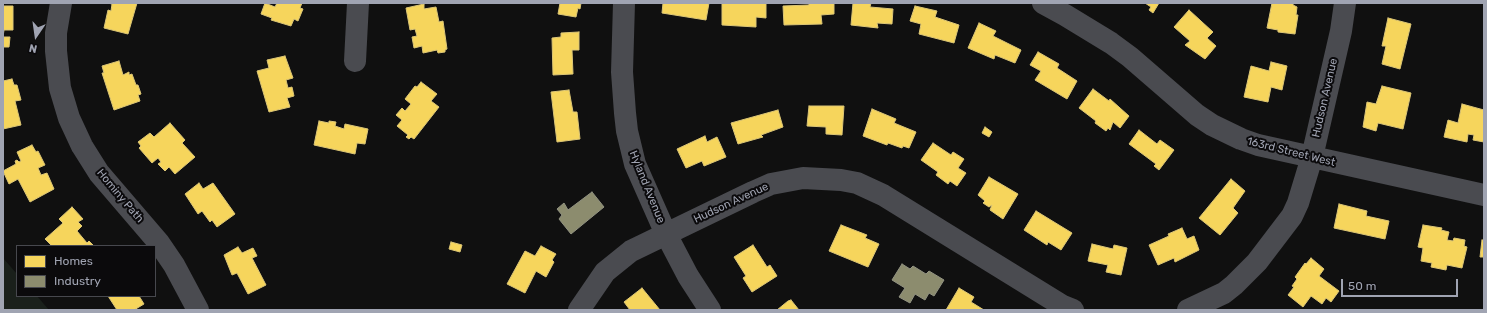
<!DOCTYPE html>
<style>
body{margin:0}
#map{position:relative;width:1487px;height:313px;overflow:hidden;background:#101010;font-family:Rubik,sans-serif}
canvas{display:block}
.frame{position:absolute;inset:0;border:4px solid #a0a4b2;pointer-events:none}
.legend{position:absolute;left:16px;top:245px;width:140px;height:52px;box-sizing:border-box;background:#0b0a0c;border:1px solid #47484e;margin:0;padding:5px 7px;list-style:none;font-size:12px;color:#a0a4b2}
.legend li{display:flex;align-items:center;gap:8px;height:20px}
.legend b{width:20px;border:1px solid #47484e}
.north{position:absolute;left:16px;top:16px;width:40px;height:40px;-webkit-text-stroke:3px #0b0a0c;paint-order:stroke;rotate:193deg;font-size:11px;font-weight:700;line-height:16px;text-align:center;color:#a0a4b2}
.north::after{content:'';display:block;margin:auto;width:14px;height:18px;background:#a0a4b2;clip-path:polygon(50% 0,100% 100%,50% 72%,0 100%)}
.scale{position:absolute;left:1341px;top:279px;width:117px;height:18px;box-sizing:border-box;border:2px solid #a0a4b2;border-top:0;padding-left:5px;font-size:12px;line-height:14px;white-space:nowrap;color:#a0a4b2;-webkit-text-stroke:3px #0b0a0c;paint-order:stroke}
</style>
<div id="map">
<canvas width="1487" height="313"></canvas>
<div class="frame"></div>
<ul class="legend">
<li><b style="height:11px;background:#f6d55c"></b>Homes</li>
<li><b style="height:11px;background:#8c8c6e"></b>Industry</li>
</ul>
<div class="north">N</div>
<div class="scale">50 m</div>
</div>
<script>
const c = document.querySelector('canvas').getContext('2d');
c.lineJoin = 'round';
function paint(path, color) { c.fillStyle = color; c.fill(path, 'evenodd'); }
const toPath = rows => new Path2D(rows.map(r => 'M' + r).join(''));
function trace(path, color, width, dash) { c.strokeStyle = color; c.lineWidth = width; c.lineCap = dash ? 'butt' : 'round'; c.setLineDash(dash || []); c.stroke(path); }
function label(font, color, halo, rows, align = 'center') {
  c.font = font + ' Rubik,sans-serif'; c.lineWidth = 4; c.setLineDash([]); c.textBaseline = 'middle'; c.strokeStyle = halo; c.fillStyle = color; for (const [text, x, y, turn = 0] of rows) {
    c.save(); c.translate(x, y); c.rotate((+turn || 0) * Math.PI / 180); c.textAlign = isNaN(turn) ? turn : align; if (halo) c.strokeText(text, 0, 0); c.fillText(text, 0, 0); c.restore();
  }
}
paint(toPath([
 [3,258,17,274,17,296,37,296,49,310,3,310]
]), '#1a201b');
const homes = toPath([
 [108,3,137,3,128,34,104,28,108,10,111,11,112,4,108,3],
 [265,3,275,7,277,3,302,3,300,8,303,9,298,21,294,19,291,26,271,20,272,18,261,14,265,3],
 [560,3,581,3,580,9,578,8,576,17,558,14,560,3],
 [663,3,709,3,706,20,662,13,663,3],
 [722,3,766,3,766,18,756,17,756,27,722,25,722,3],
 [809,3,834,3,834,14,821,15,822,24,784,25,783,6,809,5,809,3],
 [853,3,871,3,870,7,893,9,892,24,877,23,878,28,851,25,853,3],
 [1145,3,1159,3,1153,13,1149,10,1151,7,1145,3],
 [1272,3,1293,3,1293,5,1297,7,1296,15,1298,15,1295,34,1278,32,1278,30,1267,28,1272,3],
 [424,4,424,9,436,7,439,22,443,21,447,49,445,50,445,52,438,53,437,50,423,53,422,46,414,48,412,37,417,36,415,29,410,30,406,8,424,4],
 [3,6,13,6,13,30,4,30,3,37,10,37,9,47,3,47,3,6],
 [915,6,937,11,935,17,959,25,954,43,919,34,921,24,910,21,915,6],
 [1189,10,1213,32,1207,38,1216,46,1205,59,1185,45,1190,41,1174,27,1189,10],
 [1388,18,1411,24,1400,69,1382,64,1386,46,1382,46,1388,18],
 [979,23,996,31,993,36,1021,50,1015,63,995,55,994,59,968,48,979,23],
 [579,32,579,50,572,50,573,74,553,75,552,38,561,37,561,33,579,32],
 [1038,52,1059,64,1057,68,1077,81,1067,99,1035,80,1041,71,1030,65,1038,52],
 [285,56,293,78,286,80,288,88,292,87,294,96,287,98,290,107,269,112,257,71,269,68,267,60,285,56],
 [119,61,123,75,129,72,129,75,132,74,136,85,138,85,141,94,138,95,140,101,114,110,102,73,104,73,102,66,119,61],
 [1271,62,1287,66,1282,90,1271,87,1268,102,1244,97,1251,66,1269,71,1271,62],
 [12,79,14,85,17,85,21,100,15,101,21,125,3,129,3,81,12,79],
 [421,82,437,94,431,101,439,107,414,139,411,137,409,139,406,137,408,135,397,126,402,120,396,115,402,108,405,111,411,104,405,99,415,86,417,87,421,82],
 [1382,86,1411,93,1403,129,1378,123,1376,131,1363,127,1367,102,1376,104,1382,86],
 [1093,89,1109,101,1110,99,1129,116,1120,128,1113,122,1110,130,1108,128,1106,131,1095,123,1096,121,1079,108,1093,89],
 [569,90,573,112,577,112,580,139,557,142,551,92,569,90],
 [1462,104,1484,110,1484,142,1473,140,1474,135,1468,134,1467,142,1444,137,1448,120,1458,123,1462,104],
 [809,106,844,106,842,135,826,134,826,127,807,126,809,106],
 [872,109,896,119,894,123,916,132,909,148,903,146,902,148,888,143,887,145,863,136,872,109],
 [778,110,783,127,761,135,763,137,738,144,731,123,778,110],
 [319,121,329,123,329,121,336,122,335,126,344,129,345,124,368,129,365,144,357,143,355,154,314,145,319,121],
 [170,123,185,140,182,143,195,157,175,174,169,167,165,171,158,164,161,162,158,158,152,163,139,148,141,146,138,142,150,133,154,137,170,123],
 [985,127,992,132,989,137,982,133,985,127],
 [1139,130,1157,144,1160,140,1174,150,1159,170,1154,166,1156,164,1129,144,1139,130],
 [705,136,707,142,717,137,726,157,704,166,702,161,686,168,677,149,705,136],
 [933,143,951,155,953,152,964,159,958,168,966,173,957,186,950,181,948,184,936,175,938,172,921,160,933,143],
 [32,145,36,152,38,151,45,165,38,168,41,175,47,173,54,189,30,202,18,179,9,184,3,171,16,164,15,161,17,160,19,162,21,161,17,152,32,145],
 [989,177,1018,194,1003,219,990,210,992,205,989,207,983,203,985,201,978,195,989,177],
 [1231,179,1245,191,1233,208,1238,213,1220,235,1199,218,1231,179],
 [199,183,203,189,213,183,235,214,217,227,212,220,210,222,202,211,198,214,185,194,199,183],
 [1339,204,1367,211,1366,216,1389,221,1385,239,1334,228,1339,204],
 [72,207,83,219,78,222,82,226,77,231,87,243,89,241,93,245,52,246,45,239,63,223,59,219,72,207],
 [1036,211,1072,233,1061,250,1048,242,1047,245,1024,230,1036,211],
 [841,225,867,235,865,238,879,244,868,267,829,251,841,225],
 [1423,225,1442,228,1441,230,1449,232,1447,240,1453,241,1454,238,1465,240,1464,246,1467,247,1462,268,1447,265,1446,270,1431,267,1432,263,1421,261,1423,248,1418,247,1423,225],
 [1182,228,1187,239,1194,236,1199,250,1175,262,1174,258,1158,265,1149,245,1169,236,1168,234,1182,228],
 [1482,240,1484,240,1484,257,1480,257,1482,240],
 [451,242,462,245,460,252,449,249,451,242],
 [1092,244,1113,249,1114,245,1127,248,1121,275,1106,272,1108,265,1088,261,1092,244],
 [753,245,767,267,770,265,777,276,752,292,743,278,746,276,734,257,753,245],
 [541,246,556,254,552,260,554,262,546,277,536,271,525,293,507,284,525,251,535,256,541,246],
 [238,247,242,253,253,248,257,256,252,258,266,285,248,294,237,273,232,275,224,255,238,247],
 [1311,258,1324,269,1319,276,1339,291,1331,302,1326,298,1322,304,1311,296,1303,307,1288,295,1294,287,1292,286,1297,279,1295,277,1305,263,1306,264,1311,258],
 [642,288,660,310,630,310,624,302,642,288],
 [959,288,974,297,971,302,984,310,946,310,959,288],
 [108,296,139,296,144,304,134,310,117,310,108,296],
 [791,300,799,310,777,310,788,301,791,300]
]);
paint(homes, '#f6d55c');
trace(homes, '#dcc676', 1);
const industry = toPath([
 [592,192,604,207,571,234,559,219,562,215,557,209,564,203,568,210,592,192],
 [902,264,910,269,913,266,926,274,929,271,944,280,934,296,929,293,925,300,915,294,910,303,899,297,905,288,892,280,902,264]
]);
paint(industry, '#8c8c6e');
trace(industry, '#929382', 1);
trace(toPath([
 [61,3,56,33,56,51,60,88,69,118,82,146,99,173,159,243,174,265,198,310],
 [624,3,622,72,625,113,627,131,635,164,666,234,688,276,710,310],
 [1043,3,1065,15,1111,43,1130,57,1197,115,1212,125,1241,139,1258,145,1484,195],
 [355,61,358,3],
 [579,310,605,272,631,251,753,192,771,184,803,178,841,180,857,183,883,195,1063,306,1073,310],
 [1188,310,1224,293,1234,285,1257,262,1292,216,1298,203,1312,157,1341,31,1345,3]
]), '#4a4b50', 22);
label('11px', '#a0a4b2', '#0b0a0c', [
 ["Hudson Avenue",1325,98,-77],
 ["163rd Street West",1291,152,14],
 ["Hyland Avenue",647,187,68],
 ["Hominy Path",120,196,50],
 ["Hudson Avenue",731,203,-25]
]);
</script>
